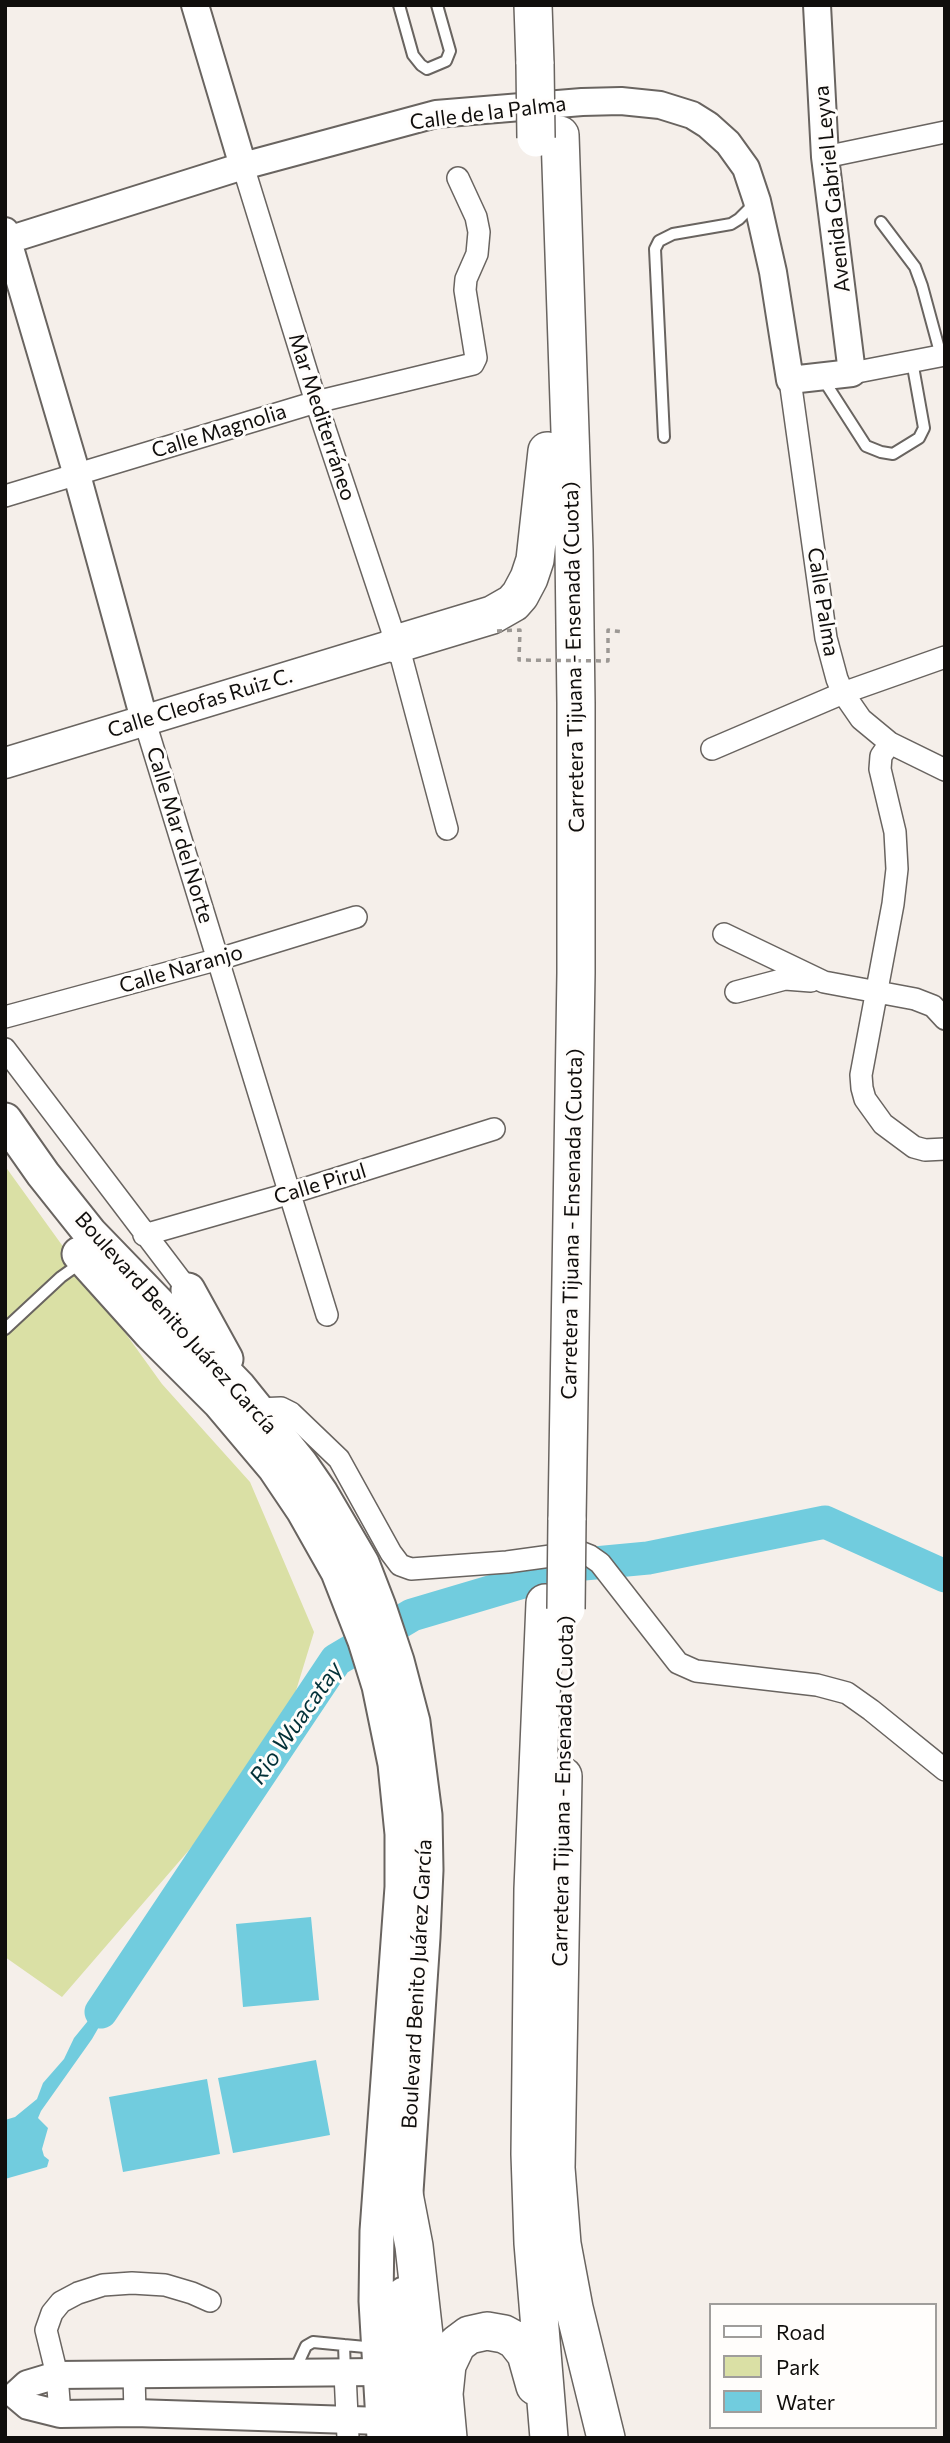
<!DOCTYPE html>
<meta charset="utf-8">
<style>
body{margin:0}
#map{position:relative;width:950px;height:2443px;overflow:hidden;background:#f5efea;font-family:Commissioner,sans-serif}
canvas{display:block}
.frame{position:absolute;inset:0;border:7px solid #100e0c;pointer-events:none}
.legend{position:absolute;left:709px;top:2303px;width:228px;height:126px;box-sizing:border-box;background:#fffdfb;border:2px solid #9f9d9b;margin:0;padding:9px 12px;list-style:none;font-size:21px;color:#100e0c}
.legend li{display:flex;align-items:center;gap:14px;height:35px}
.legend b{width:35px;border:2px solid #9f9d9b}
</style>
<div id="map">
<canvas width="950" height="2443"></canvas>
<div class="frame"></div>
<ul class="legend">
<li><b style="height:9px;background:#fff"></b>Road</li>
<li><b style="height:19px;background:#dae0a5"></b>Park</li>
<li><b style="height:19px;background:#71ccde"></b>Water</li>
</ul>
</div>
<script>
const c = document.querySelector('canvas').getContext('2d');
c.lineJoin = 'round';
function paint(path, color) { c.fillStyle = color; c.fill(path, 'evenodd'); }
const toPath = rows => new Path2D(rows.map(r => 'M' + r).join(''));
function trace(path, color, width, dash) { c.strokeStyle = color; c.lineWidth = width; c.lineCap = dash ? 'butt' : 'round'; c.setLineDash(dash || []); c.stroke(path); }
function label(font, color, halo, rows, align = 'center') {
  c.font = font + ' Commissioner,sans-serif'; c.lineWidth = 6; c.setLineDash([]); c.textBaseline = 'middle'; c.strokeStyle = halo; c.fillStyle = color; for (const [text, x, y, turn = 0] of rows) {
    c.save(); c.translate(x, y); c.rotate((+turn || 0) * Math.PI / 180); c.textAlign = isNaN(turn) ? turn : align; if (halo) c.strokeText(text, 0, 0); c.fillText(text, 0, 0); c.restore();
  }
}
paint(toPath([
 [5,1166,162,1384,250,1482,314,1632,279,1746,62,1997,5,1957]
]), '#dae0a5');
paint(toPath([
 [311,1917,319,2000,243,2007,236,1924],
 [127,1973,126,1980,92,2039,41,2111,38,2118,48,2128,42,2149,44,2156,49,2160,47,2167,5,2179,5,2120,15,2117,37,2099,43,2083,64,2059,74,2038],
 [316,2060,330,2135,233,2153,218,2078],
 [207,2079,220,2154,123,2172,109,2097]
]), '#71ccde');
trace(toPath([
 [101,2012,336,1660,412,1615,584,1564,648,1558,825,1522,945,1576]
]), '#71ccde', 33);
const service = toPath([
 [399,5,413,55,421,65,427,69,446,61,450,51,437,5],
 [881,222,915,267,922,286,941,356],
 [823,379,866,446,881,452,893,454,919,438,924,428,912,361],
 [664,437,655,249,659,241,673,234,731,224,739,219,755,203],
 [5,1329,61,1277,82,1262],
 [344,2345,376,2348],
 [294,2372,306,2346,313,2342,344,2345,345,2373]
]);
const minor = toPath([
 [825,157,945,132],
 [243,166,316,402,402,660,447,829],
 [852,373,945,355],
 [790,380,826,638,837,679,843,693,861,719,890,743,945,770],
 [5,496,316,402,473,364,476,358,465,290,466,279,477,254,479,232,476,217,458,178],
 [144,719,327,1315],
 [890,743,881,756,880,769,895,832,897,869,893,904,861,1075,862,1088,865,1099,883,1124,914,1147,925,1150,945,1149],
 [712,749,843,693,945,657],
 [724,934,824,982,915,999,933,1006,945,1019],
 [736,992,785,979,811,981],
 [5,1017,219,959,356,917],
 [5,1049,188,1290],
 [144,1235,291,1193,494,1129],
 [258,1409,281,1408,291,1413,339,1459,391,1553,400,1565,411,1569,507,1562,580,1552,590,1556,600,1563,678,1663,696,1671,817,1685,847,1693,871,1710,945,1770],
 [345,2373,348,2438],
 [134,2375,135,2413],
 [60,2414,57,2375,46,2330,52,2313,61,2302,78,2293,103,2285,132,2283,165,2285,192,2293,210,2301]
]);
const tertiary = toPath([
 [195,5,243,166],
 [5,231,77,475,144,719],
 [5,241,243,166,436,114,582,102,621,101,660,105,692,115,708,125,728,143,746,168,757,201,773,272,790,380,852,373,825,157,817,5],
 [379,2372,57,2375,27,2384,15,2395,28,2406,60,2414,135,2413,382,2421]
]);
const secondary = toPath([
 [5,763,396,644]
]);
const primary = toPath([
 [5,1120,43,1174,90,1233,239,1387,301,1464,321,1493,362,1563,379,1607,397,1661,413,1722,425,1815,426,1870,423,1937,404,2222],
 [79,1254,151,1334,220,1403,274,1467,303,1510,338,1572,365,1641,379,1686,395,1764,402,1834,402,1887,377,2231,376,2301,384,2438],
 [188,1290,226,1359],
 [404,2294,407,2362,416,2438]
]);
const motorway = toPath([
 [533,5,535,64],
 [560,135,574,550,576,703,576,973,567,1520],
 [396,644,492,615,513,603,520,595,529,578,535,560,547,451],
 [545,1603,533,1889,530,2154,533,2243,549,2438],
 [563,1776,556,2168,562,2244,574,2308,606,2438],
 [404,2194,414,2246,424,2335,436,2395],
 [448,2438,444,2394,447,2365,457,2344,469,2335,487,2331,504,2334,515,2340,526,2354,535,2386]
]);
trace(service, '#696460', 14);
trace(minor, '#696460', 24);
trace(tertiary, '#696460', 30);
trace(secondary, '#696460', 33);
trace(primary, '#696460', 37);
trace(motorway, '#696460', 40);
trace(service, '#fff', 10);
trace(minor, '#fff', 21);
trace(tertiary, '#fff', 26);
trace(secondary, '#fff', 30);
trace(primary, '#fff', 33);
trace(motorway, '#fff', 37);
const motorwayBridge = toPath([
 [535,64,536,138],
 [566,1609,567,1520]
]);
trace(motorwayBridge, '#696460', 40, []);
trace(toPath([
 [497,631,520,630,519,660,608,661,608,630,623,632]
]), '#9c9894', 3.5, [5, 5]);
trace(motorwayBridge, '#fff', 37);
label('21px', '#100e0c', '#fffdfb', [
 ["Calle de la Palma",488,113,-7],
 ["Avenida Gabriel Leyva",832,189,-96],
 ["Mar Mediterráneo",322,417,72],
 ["Calle Magnolia",219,431,-17],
 ["Calle Palma",823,602,81],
 ["Carretera Tijuana - Ensenada (Cuota)",574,657,-91],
 ["Calle Cleofas Ruiz C.",200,703,-17],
 ["Calle Mar del Norte",180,835,73],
 ["Calle Naranjo",181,969,-16],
 ["Calle Pirul",320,1184,-17],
 ["Carretera Tijuana - Ensenada (Cuota)",572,1224,-89],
 ["Boulevard Benito Juárez García",176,1323,48],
 ["Carretera Tijuana - Ensenada (Cuota)",563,1791,-89],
 ["Boulevard Benito Juárez García",417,1984,-87]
]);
label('italic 23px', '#033138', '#fffdfb', [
 ["Rio Wuacatay",296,1723,-55]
]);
</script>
